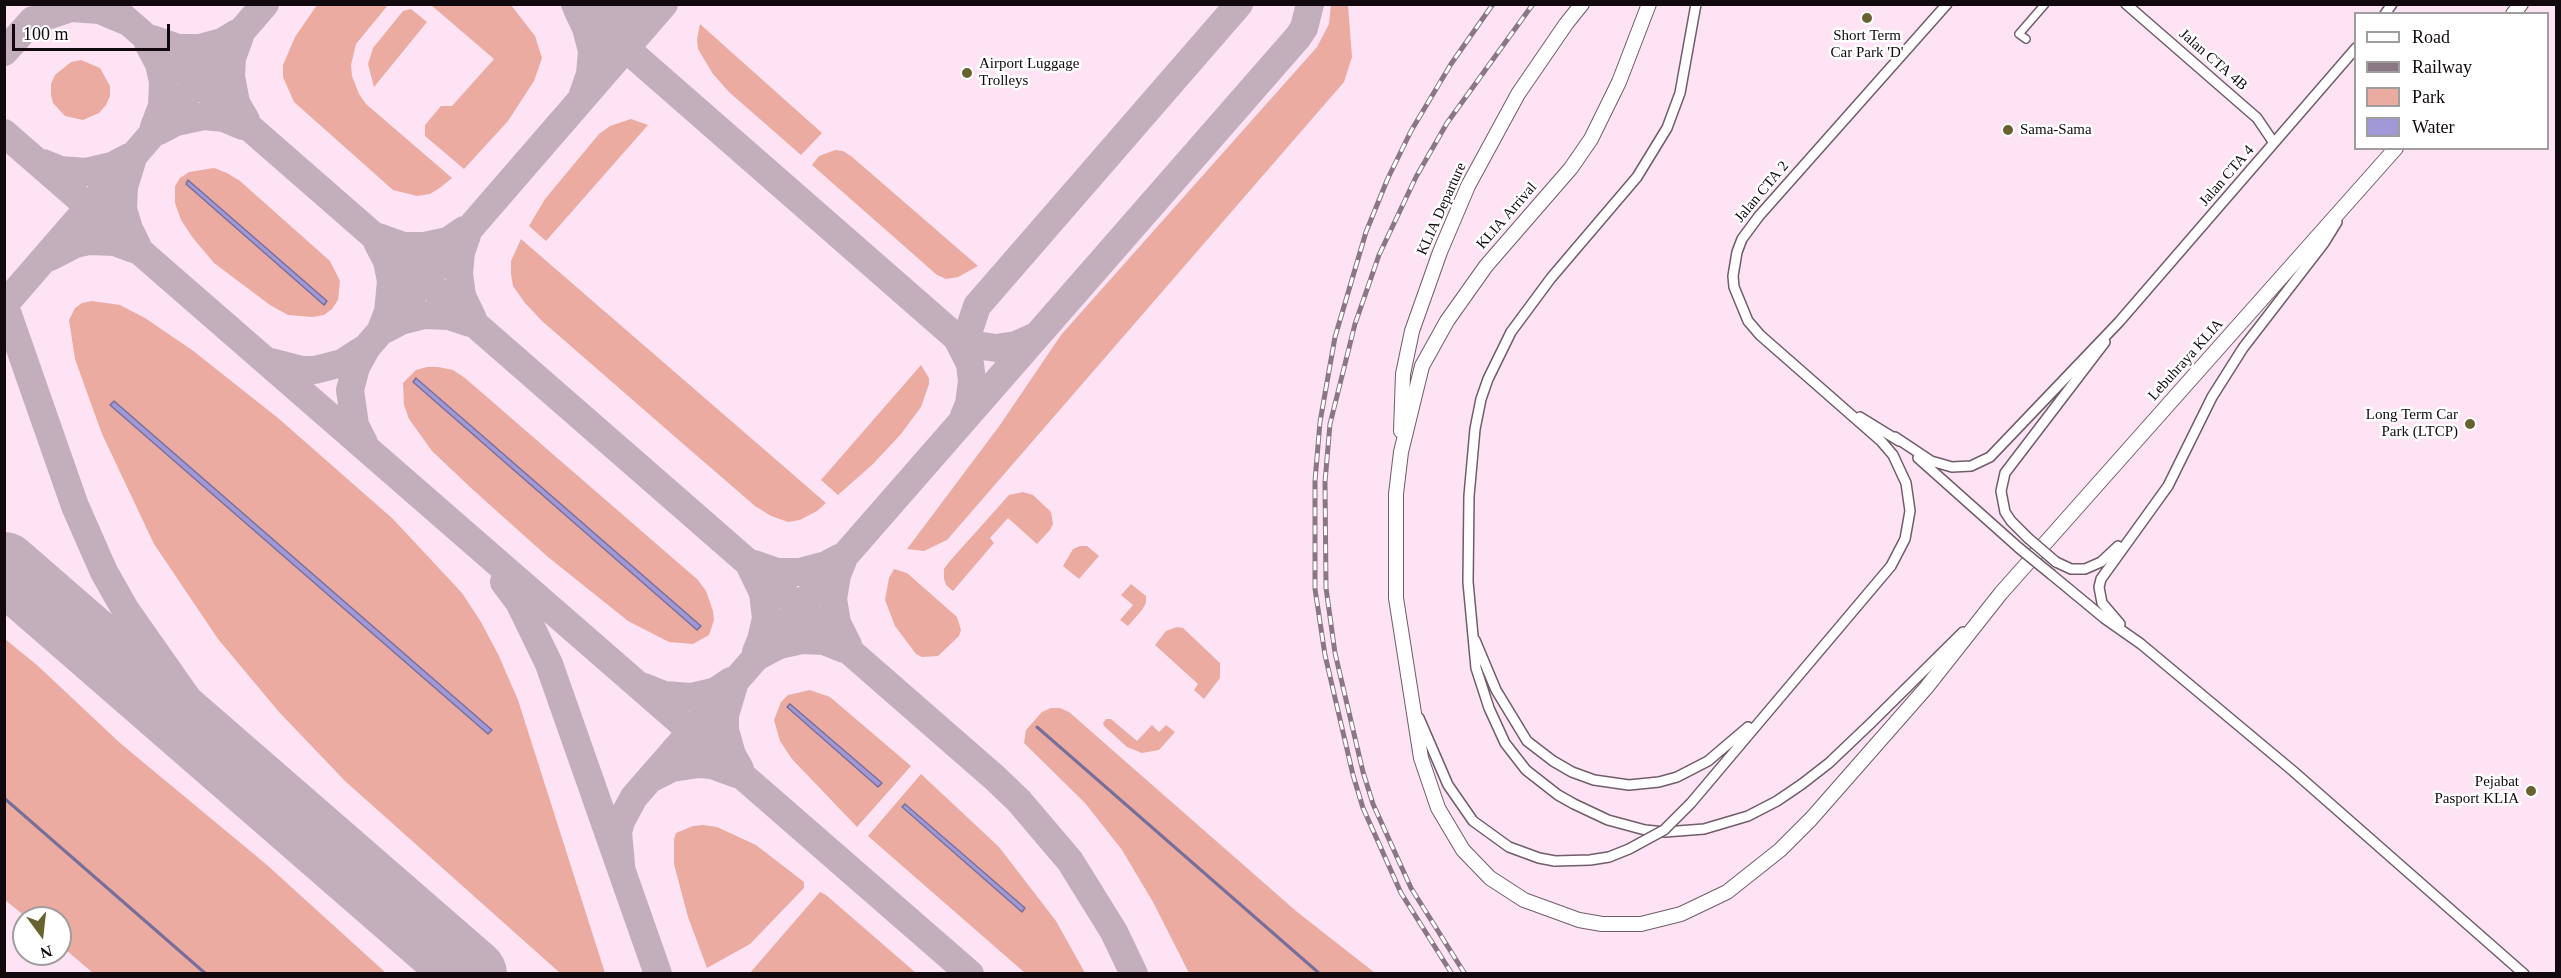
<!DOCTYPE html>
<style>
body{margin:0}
#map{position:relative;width:2561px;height:978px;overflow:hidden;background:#fde3f4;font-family:Georgia,serif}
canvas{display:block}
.frame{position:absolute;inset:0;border:6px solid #11090e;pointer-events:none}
.legend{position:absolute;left:2354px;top:12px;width:195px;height:138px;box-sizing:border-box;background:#fff;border:2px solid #a09d9f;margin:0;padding:8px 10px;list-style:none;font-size:18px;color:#11090e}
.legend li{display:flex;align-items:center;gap:12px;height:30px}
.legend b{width:30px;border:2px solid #a09d9f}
.north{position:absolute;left:12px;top:906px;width:60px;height:60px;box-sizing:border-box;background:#fff;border:2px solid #a09d9f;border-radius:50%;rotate:165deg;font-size:16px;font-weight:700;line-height:24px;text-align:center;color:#11090e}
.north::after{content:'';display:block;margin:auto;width:21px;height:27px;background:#67622f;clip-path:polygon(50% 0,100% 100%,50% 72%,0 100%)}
.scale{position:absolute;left:12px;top:24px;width:158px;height:27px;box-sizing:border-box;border:3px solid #11090e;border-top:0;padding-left:8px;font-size:18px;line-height:21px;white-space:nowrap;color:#11090e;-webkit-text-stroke:4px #fff;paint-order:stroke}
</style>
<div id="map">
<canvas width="2561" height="978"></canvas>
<div class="frame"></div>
<ul class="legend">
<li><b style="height:8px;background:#fff"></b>Road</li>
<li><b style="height:8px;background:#897883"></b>Railway</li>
<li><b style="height:16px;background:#ecaba0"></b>Park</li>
<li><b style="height:16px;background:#a199d7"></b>Water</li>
</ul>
<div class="north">N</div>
<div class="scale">100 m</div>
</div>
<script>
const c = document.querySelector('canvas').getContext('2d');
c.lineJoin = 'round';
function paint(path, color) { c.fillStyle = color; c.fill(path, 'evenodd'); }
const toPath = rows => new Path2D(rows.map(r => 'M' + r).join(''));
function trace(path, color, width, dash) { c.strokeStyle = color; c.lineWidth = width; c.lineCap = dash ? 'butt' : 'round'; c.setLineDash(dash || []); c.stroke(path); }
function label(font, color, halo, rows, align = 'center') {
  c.font = font + ' Georgia,serif'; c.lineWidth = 5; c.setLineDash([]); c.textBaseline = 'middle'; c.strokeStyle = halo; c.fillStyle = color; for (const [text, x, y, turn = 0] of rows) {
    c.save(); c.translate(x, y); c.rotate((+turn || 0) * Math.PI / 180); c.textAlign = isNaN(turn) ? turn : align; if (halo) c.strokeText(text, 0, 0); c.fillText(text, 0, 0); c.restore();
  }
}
paint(toPath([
 [317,5,388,5,356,44,351,65,352,76,359,94,366,104,452,178,441,187,430,194,417,196,393,190,294,102,283,77,283,65,295,37],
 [431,5,511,5,535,36,542,58,534,81,508,121,464,169,425,136,425,125,441,106,452,106,494,59],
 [1331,5,1348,5,1352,57,1344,82,947,540,924,551,907,549,1000,425,1061,335,1317,47,1329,24],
 [411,9,427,22,374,87,368,64,373,48,403,11],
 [700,24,822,133,801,155,729,92,713,74,698,49,697,39],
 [81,60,100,68,110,86,110,96,106,105,99,113,83,120,65,116,53,103,51,95,51,84,55,75,71,62],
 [631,119,648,125,546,241,529,226,545,199,599,134,610,126],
 [835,150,843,151,851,156,978,266,958,277,946,279,937,275,812,165,819,156],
 [214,168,227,173,240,181,330,261,340,281,338,300,332,309,324,315,313,317,288,315,270,305,214,263,193,238,181,220,175,203,175,186,180,178,189,172],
 [521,239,826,503,817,511,800,520,788,522,771,516,755,506,681,442,542,321,525,303,513,286,511,274,511,261],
 [92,301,120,305,145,318,192,350,278,418,393,519,462,593,481,622,498,654,518,700,605,973,560,973,345,781,279,712,218,639,154,544,102,434,85,387,75,359,69,320,75,308,82,303],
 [113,401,491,730,488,734,110,405],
 [921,365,929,378,929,384,921,407,901,434,873,464,838,495,821,480],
 [427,367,438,367,453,370,465,378,698,580,706,591,713,611,714,620,709,635,693,644,669,642,628,621,548,557,471,488,432,451,409,419,404,405,403,383,416,370],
 [416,378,417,378,700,627,697,629,413,382],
 [1023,492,1033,495,1051,512,1053,524,1050,530,1037,544,1008,518,990,538,994,543,953,591,946,585,944,579,944,569,949,562,1009,495],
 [1080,546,1087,546,1099,556,1079,579,1063,566,1073,549],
 [894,569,907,573,957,617,961,630,959,636,938,656,922,657,916,654,895,626,885,600,889,578],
 [1131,584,1146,596,1146,603,1142,610,1128,626,1120,620,1133,605,1121,595],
 [1177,627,1183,628,1220,663,1220,678,1204,699,1194,690,1198,684,1155,645,1166,631],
 [5,639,38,666,120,743,267,865,386,973,93,973,60,945,60,918,27,918,5,900],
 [810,690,830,697,911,766,857,827,792,759,780,741,774,720,781,702,788,695],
 [790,704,881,783,879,786,787,707],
 [1051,708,1060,708,1069,712,1296,911,1375,973,1189,973,1153,902,1122,850,1085,803,1024,743,1026,730,1042,712],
 [1106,719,1111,719,1137,741,1152,725,1159,732,1166,725,1175,732,1159,750,1142,753,1127,747,1104,726,1103,723],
 [921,774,999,847,1056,921,1085,973,1025,973,868,836],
 [906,804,1025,908,1025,909,1022,912,902,808],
 [703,825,717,827,756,845,804,882,804,888,750,944,707,968,688,917,674,864,674,839,676,833,693,826],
 [820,892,826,895,916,973,749,974]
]), '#ecaba0');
const water = toPath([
 [188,180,327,301,324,305,186,184,188,180],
 [416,378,701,626,697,630,413,382,416,378],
 [114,401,492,730,488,734,110,405,114,401],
 [790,704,882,783,878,787,787,707,790,704],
 [905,804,1025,908,1022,912,902,807,905,804]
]);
paint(water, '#a199d7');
trace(water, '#766e9b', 1.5);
trace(toPath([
 [1037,727,1320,974],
 [4,798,206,974]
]), '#766e9b', 3);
trace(toPath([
 [108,4,995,778,1019,801,1070,861,1114,932,1134,974],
 [575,4,957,338,970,364,972,381,969,404,964,416],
 [581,6,601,14,626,15,660,4],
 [577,9,586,28,592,51,590,74,583,94],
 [22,32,41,18,71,8,100,10,126,21],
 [240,36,232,58,231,76,236,103,246,120],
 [152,39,178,48,200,48,222,42,237,33],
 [148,43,159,64,163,82,162,106,154,127],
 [4,52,33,20],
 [159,131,176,122,204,116,224,118,243,126],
 [4,133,970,974],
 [132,161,124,187,123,209,129,229,137,245],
 [43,163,60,170,86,172,112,166,129,157],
 [467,235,461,252,459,274,462,296,473,319],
 [378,237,403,246,424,246,448,241,464,230],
 [377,242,387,261,391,281,388,312,382,327],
 [50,257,75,244,89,241,115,242,134,249],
 [4,303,75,506,104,572,125,609,193,706,250,781],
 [4,305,265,4],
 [386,329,401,321,424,315,449,316,470,323],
 [953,333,976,345,996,348,1016,345,1036,336],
 [271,362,302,370,315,370,342,363,367,347],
 [969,362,967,336,977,306,1239,4],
 [364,443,355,425,350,390,356,367,367,347,664,4],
 [843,560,837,575,833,599,837,623,848,645],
 [754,564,777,572,800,572,826,565,839,558],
 [751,568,763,593,766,618,761,640,756,652],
 [504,582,519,602,549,664,658,974],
 [760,655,779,645,802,640,824,641,844,649],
 [734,685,725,715,725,730,732,755,740,769],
 [644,687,664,695,691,697,716,691,731,681],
 [652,778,672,768,699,764,712,765,737,774],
 [621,865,618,832,621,821,634,797,1298,37,1304,28,1310,4]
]), '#c3aebc', 28);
trace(toPath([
 [4,567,472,974]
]), '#c3aebc', 70);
const pedestrian = toPath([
 [2026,39,2019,34,2045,4]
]);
const minor = toPath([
 [1696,4,1680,93,1667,128,1637,177,1551,278,1511,332,1488,379,1481,399,1475,429,1469,496,1468,582,1476,668,1489,708,1505,743,1526,770,1558,795,1574,804,1608,820,1645,830,1665,832,1704,829,1748,816,1777,801,1802,784,1829,763,1870,724,1963,632],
 [2126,4,2257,118,2274,143],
 [2385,14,2392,4],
 [1860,417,1899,441],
 [1895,437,1931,461,1952,467,1971,466,1990,457,2119,322,2356,48],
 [1918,458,2019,548],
 [2028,538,2011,521,2005,512,2001,491,2005,473,2105,342],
 [2056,562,2071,569,2085,569,2101,562,2118,546],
 [2052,575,2104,618,2141,644,2293,771,2524,974],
 [2120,624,2102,603,2099,587,2101,579,2168,486,2212,397,2243,348,2324,243,2337,222],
 [1475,640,1496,690,1527,741,1553,761,1572,772,1594,780,1629,785,1659,782,1677,777,1708,761,1748,727],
 [1419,718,1448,785,1473,821,1509,847,1539,858,1555,861],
 [1691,803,1891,566,1905,539,1910,511,1906,483,1893,455,1881,441,1760,335,1748,321,1734,287,1733,276,1737,252,1742,239,1759,216,1947,4]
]);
const primary = toPath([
 [1649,4,1619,82,1591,139,1571,168,1486,266,1447,321,1422,366,1401,452,1396,494,1396,598,1421,758,1438,808,1463,850,1490,878,1524,900,1579,920,1602,924,1641,924,1681,914,1727,892,1780,850,1811,819,1926,688,2001,593,2396,148],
 [2513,14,2521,4],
 [1401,431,1403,374,1412,331,1440,252,1468,186,1518,94,1566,24,1582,4]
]);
trace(pedestrian, '#715c6a', 10);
trace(minor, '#715c6a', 12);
trace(primary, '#715c6a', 16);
trace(pedestrian, '#fff', 7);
trace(minor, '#fff', 9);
trace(primary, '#fff', 14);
const rail = toPath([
 [1452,974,1401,893,1363,808,1353,775,1325,655,1315,589,1315,481,1320,422,1335,337,1366,232,1388,178,1411,131,1451,64,1493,4],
 [1465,974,1411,888,1373,804,1363,772,1335,653,1326,588,1325,482,1330,424,1355,324,1379,255,1416,177,1447,123,1533,4]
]);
trace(rail, '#897883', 5);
trace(rail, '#fff', 3, [9]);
const minorBridge = toPath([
 [2028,538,2056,562],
 [2019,548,2052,575],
 [1555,861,1590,860,1609,857,1629,849,1664,830,1691,803]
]);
trace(minorBridge, '#715c6a', 12, []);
trace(minorBridge, '#fff', 9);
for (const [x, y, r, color] of [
 [1867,18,6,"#67622f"],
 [967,73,6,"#67622f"],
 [2008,130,6,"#67622f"],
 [2470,424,6,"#67622f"],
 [2531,791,6,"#67622f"]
]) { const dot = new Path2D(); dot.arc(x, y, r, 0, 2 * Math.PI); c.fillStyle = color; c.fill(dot); trace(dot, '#fff', 2); }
label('15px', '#11090e', '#fff', [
 ["Short Term",1867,36,"center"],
 ["Car Park 'D'",1867,53,"center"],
 ["Airport Luggage",979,64],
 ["Trolleys",979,81],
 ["Sama-Sama",2020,130],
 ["Long Term Car",2458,415,"right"],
 ["Park (LTCP)",2458,432,"right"],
 ["Pejabat",2519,782,"right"],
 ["Pasport KLIA",2519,799,"right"]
], 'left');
label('15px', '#11090e', '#fff', [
 ["Jalan CTA 4B",2213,60,41],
 ["Jalan CTA 4",2227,176,-49],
 ["Jalan CTA 2",1762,192,-50],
 ["KLIA Departure",1442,209,-66],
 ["KLIA Arrival",1507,216,-49],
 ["Lebuhraya KLIA",2186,360,-48]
]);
</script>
